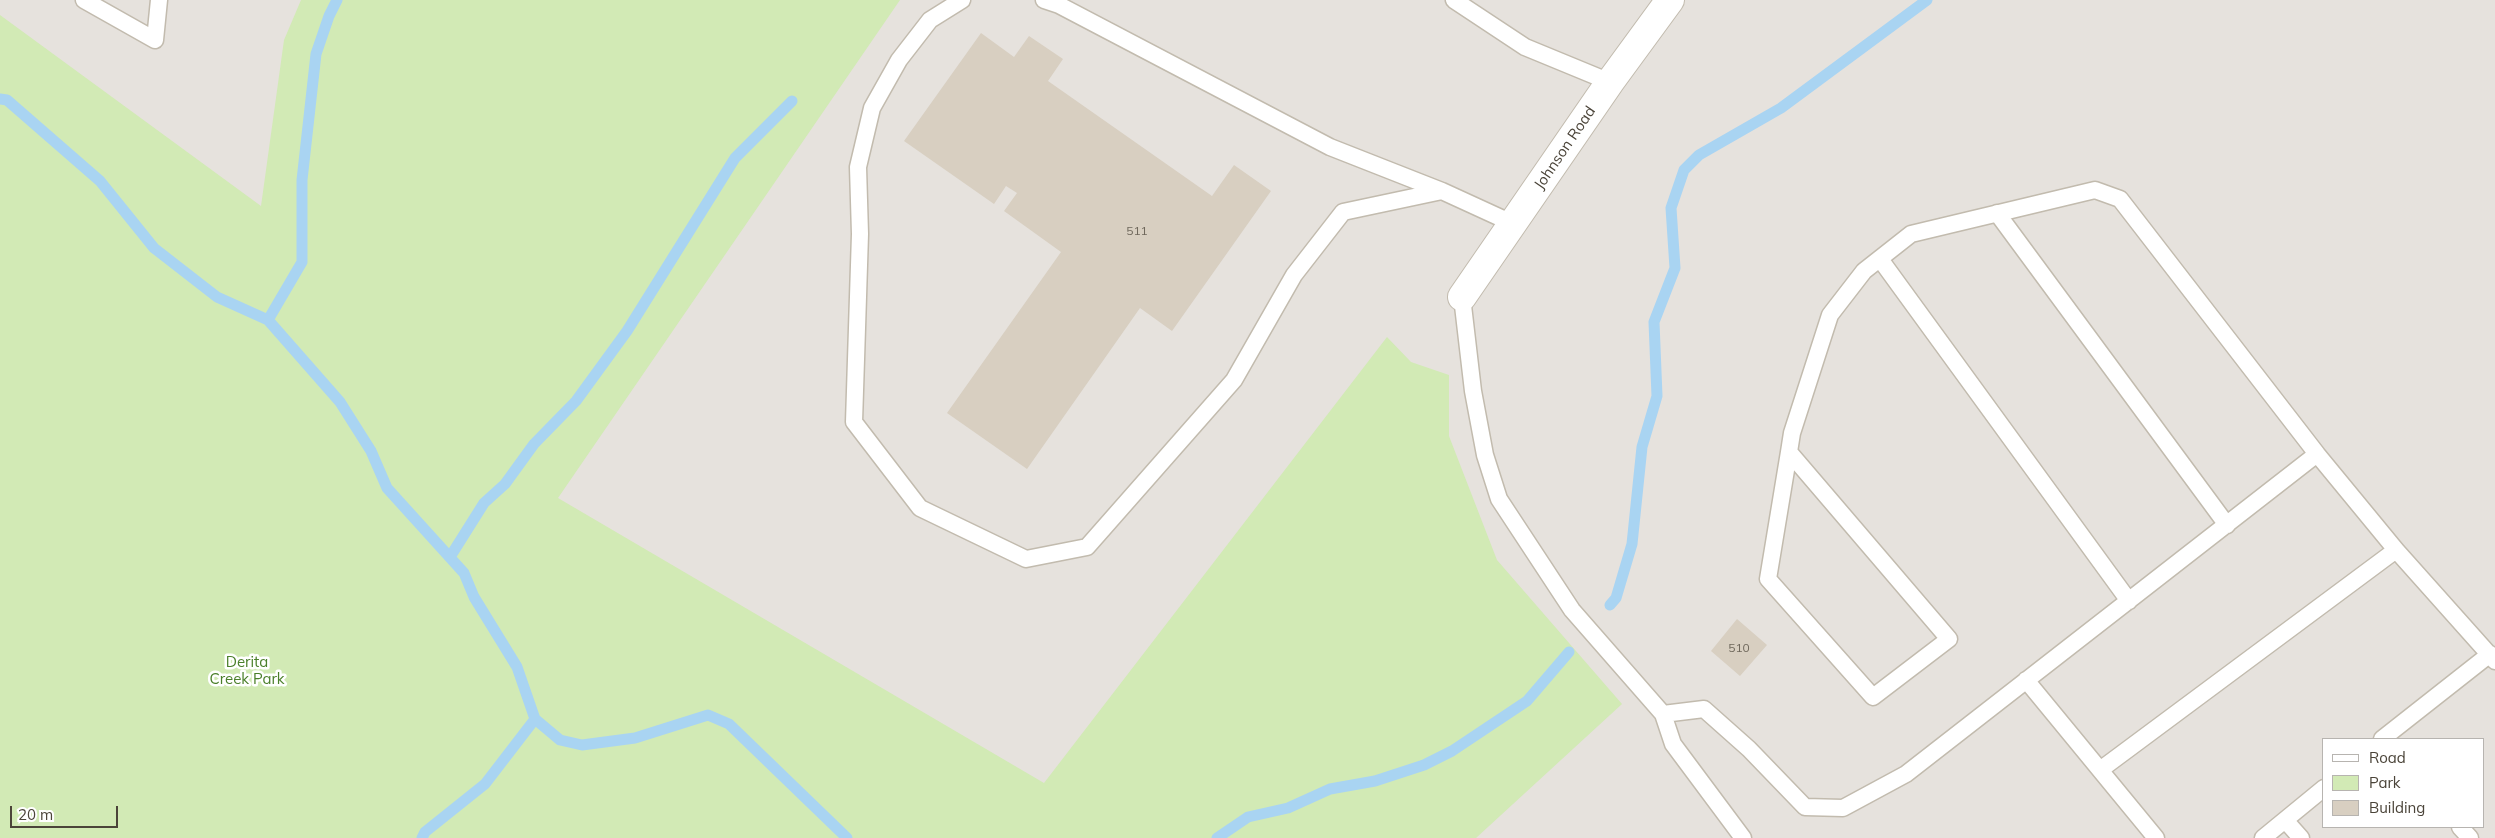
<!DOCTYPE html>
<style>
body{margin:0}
#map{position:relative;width:2495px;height:838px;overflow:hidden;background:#f6f3ec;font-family:Mulish,sans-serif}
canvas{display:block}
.legend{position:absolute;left:2322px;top:738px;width:162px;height:90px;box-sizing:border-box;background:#fff;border:1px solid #b7b4b0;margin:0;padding:6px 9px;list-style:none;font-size:15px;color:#4b4439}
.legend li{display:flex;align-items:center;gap:10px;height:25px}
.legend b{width:25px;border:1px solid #b7b4b0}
.scale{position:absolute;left:10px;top:806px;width:108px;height:22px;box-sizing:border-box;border:2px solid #4b4439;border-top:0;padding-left:6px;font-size:15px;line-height:18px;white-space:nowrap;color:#4b4439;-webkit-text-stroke:4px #fff;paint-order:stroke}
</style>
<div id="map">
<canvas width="2495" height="838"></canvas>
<ul class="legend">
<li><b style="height:6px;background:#fff"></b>Road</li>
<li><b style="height:14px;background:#d2eab5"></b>Park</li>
<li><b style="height:14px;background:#d8cfc1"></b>Building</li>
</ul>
<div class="scale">20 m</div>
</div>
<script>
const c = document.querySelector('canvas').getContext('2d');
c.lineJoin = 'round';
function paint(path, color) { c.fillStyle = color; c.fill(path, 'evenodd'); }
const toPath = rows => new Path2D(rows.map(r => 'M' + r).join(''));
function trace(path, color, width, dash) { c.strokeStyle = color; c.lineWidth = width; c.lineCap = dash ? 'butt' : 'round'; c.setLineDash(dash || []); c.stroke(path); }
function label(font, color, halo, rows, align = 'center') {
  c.font = font + ' Mulish,sans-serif'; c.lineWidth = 5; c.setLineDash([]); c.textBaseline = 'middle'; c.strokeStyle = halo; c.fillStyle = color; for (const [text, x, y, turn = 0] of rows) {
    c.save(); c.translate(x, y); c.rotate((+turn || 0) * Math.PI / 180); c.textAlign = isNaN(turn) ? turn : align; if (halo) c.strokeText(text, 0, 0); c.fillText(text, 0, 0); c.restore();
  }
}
paint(toPath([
 [0,0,2495,0,2495,838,294,838,0,140],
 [2324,739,2484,739,2484,827,2324,827]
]), '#e6e2dd');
paint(toPath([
 [301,0,900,0,558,498,1044,783,1387,337,1411,362,1449,375,1449,436,1497,560,1622,704,1476,838,0,838,0,15,261,206,284,40]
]), '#d2eab5');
trace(toPath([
 [0,99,7,100,100,181,154,248,217,297,268,320,340,402,371,451,387,488,464,573,474,597,517,667,535,719,560,740,582,745,635,738,708,715,729,724,847,838],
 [268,320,302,262,302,180,316,54,329,16,337,0],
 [450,557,484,503,505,484,534,444,576,401,627,331,735,158,792,101],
 [1610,605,1616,598,1632,544,1642,447,1657,396,1654,322,1675,268,1671,208,1684,170,1699,155,1781,108,1927,0],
 [422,838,425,832,485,784,535,719],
 [1217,838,1248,817,1288,808,1330,789,1375,781,1424,765,1452,751,1527,701,1569,652]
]), '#a9d4f2', 11);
paint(toPath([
 [981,33,1014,57,1029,36,1063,59,1048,81,1212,196,1234,165,1271,191,1172,331,1140,308,1027,469,947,413,1061,252,1004,211,1017,193,1006,186,994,204,904,141],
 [1737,619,1767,645,1740,676,1711,651]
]), '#d8cfc1');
const lane = toPath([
 [84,0,155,40,159,0],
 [962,0,930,20,899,60,872,108,858,167,860,234,854,422,920,508,1026,559,1087,547,1234,380,1294,275,1343,212,1442,191,1330,147,1059,5,1044,0],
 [1454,0,1525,47,1610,82],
 [1442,191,1514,224],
 [1997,213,2227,525],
 [1880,259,2129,601],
 [1462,297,1473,391,1485,455,1499,499,1572,610,1663,714,1704,709,1749,749,1805,807,1843,808,1906,774,2317,454,2396,550,2495,661],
 [1789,452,1949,639,1873,697,1768,579,1789,452,1792,433,1830,315,1864,271,1911,234,2095,190,2120,199,2317,454],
 [2026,680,2156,838],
 [1663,714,1673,744,1743,838],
 [2382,739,2490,654],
 [2100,770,2396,550],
 [2285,820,2301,838],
 [2460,827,2470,838],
 [2263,838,2324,788]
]);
const street = toPath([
 [1462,297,1610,82,1670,0]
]);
trace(lane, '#c2bbae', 19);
trace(street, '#c2bbae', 30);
trace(lane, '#fff', 16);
trace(street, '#fff', 28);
label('12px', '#6e675b', null, [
 ["511",1137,231],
 ["510",1739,648]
]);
label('15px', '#4b4439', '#fff', [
 ["Johnson Road",1565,148,-56]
]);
label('15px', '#4a7f2a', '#fff', [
 ["Derita",247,662],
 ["Creek Park",247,679]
]);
</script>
